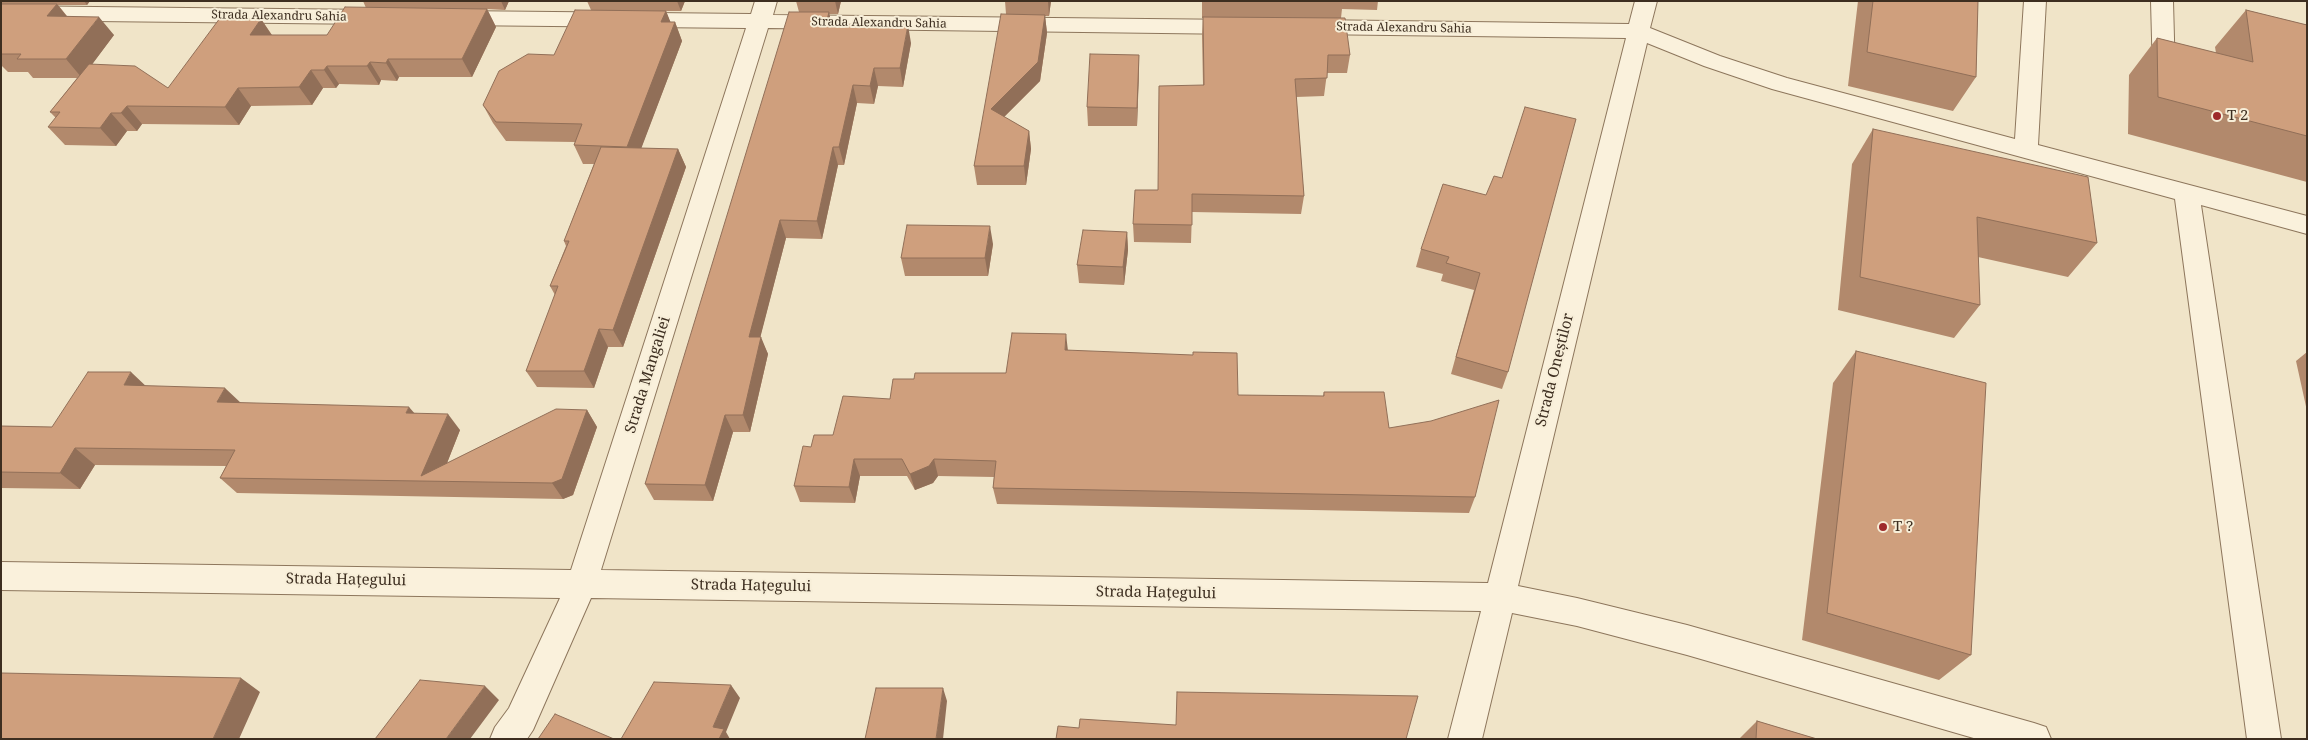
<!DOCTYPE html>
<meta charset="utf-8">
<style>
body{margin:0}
#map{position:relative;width:2308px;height:740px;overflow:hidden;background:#f0e4c8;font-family:"Noto Serif",serif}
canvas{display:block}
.frame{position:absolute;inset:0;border:2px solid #3d2e20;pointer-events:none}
</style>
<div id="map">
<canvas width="2308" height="740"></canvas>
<div class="frame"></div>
</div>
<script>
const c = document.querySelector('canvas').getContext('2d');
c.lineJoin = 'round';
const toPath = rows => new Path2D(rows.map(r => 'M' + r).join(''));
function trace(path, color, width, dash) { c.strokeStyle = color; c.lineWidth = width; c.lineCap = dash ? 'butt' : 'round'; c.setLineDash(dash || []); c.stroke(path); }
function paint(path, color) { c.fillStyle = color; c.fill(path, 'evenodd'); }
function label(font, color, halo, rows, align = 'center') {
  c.font = font + ' "Noto Serif",serif'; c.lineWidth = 4; c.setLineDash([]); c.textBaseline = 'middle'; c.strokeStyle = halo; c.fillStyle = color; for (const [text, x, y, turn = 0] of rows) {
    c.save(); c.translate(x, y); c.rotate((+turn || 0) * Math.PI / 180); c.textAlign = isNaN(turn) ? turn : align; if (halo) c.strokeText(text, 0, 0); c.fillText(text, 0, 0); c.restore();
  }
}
const minor = toPath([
 [755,1,777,1,773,15,1240,20,1248,22,1251,27,1248,32,1240,34,768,28,601,570,1488,583,1626,38,1310,34,1302,32,1299,27,1302,22,1310,20,1629,24,1635,1,1657,1,1650,28,1720,56,1787,78,2015,139,2024,1,2046,1,2038,145,2307,216,2307,234,2201,205,2281,739,2247,739,2175,199,1772,89,1704,66,1647,43,1518,586,1577,598,1687,625,2034,723,2046,727,2051,739,1977,739,1687,655,1577,626,1512,613,1482,739,1448,739,1481,611,591,598,533,730,527,739,490,739,495,727,509,708,560,598,1,590,1,562,571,570,746,28,455,25,447,23,444,18,447,13,455,11,751,14,755,1],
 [2151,1,2173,1,2175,76,2172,81,2164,83,2156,81,2153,76,2151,1],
 [1,6,375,10,383,12,386,17,383,22,375,24,1,20,1,6]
]);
trace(minor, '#8d765c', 2);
paint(minor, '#faf1dc');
paint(toPath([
 [1,1,90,1,87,5,58,5,67,16,114,35,92,64,168,88,261,19,272,35,327,35,366,8,363,1,509,1,505,10,487,9,496,27,472,77,399,77,397,81,381,80,379,85,339,84,336,88,323,88,312,105,251,106,239,125,142,124,137,131,127,131,116,146,65,145,48,127,56,118,50,112,77,78,33,78,28,72,8,72,1,65],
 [587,1,685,1,681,11,666,11,670,22,675,22,682,41,641,148,678,149,686,167,623,347,608,347,594,388,537,387,526,371,555,295,550,286,566,246,564,241,594,164,583,164,574,145,575,142,506,141,493,123,483,105,554,55,591,10],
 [796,1,841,1,838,14,829,14,832,24,911,43,903,87,878,86,874,104,857,103,844,165,838,165,822,239,786,238,760,337,768,354,750,432,733,432,713,501,654,500,645,484,799,12],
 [1005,1,1051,1,1049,16,1045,16,1047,33,1040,81,1004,117,1029,131,1031,149,1026,185,977,185,974,166,1006,14],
 [1202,1,1378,1,1377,10,1342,9,1341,18,1350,55,1347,73,1327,73,1324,96,1296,97,1304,196,1301,214,1192,212,1191,243,1134,242,1133,224,1158,190,1203,85,1202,35,1203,18,1202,18],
 [1858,1,1978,1,1976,77,1953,111,1848,86],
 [2246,10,2307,25,2307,182,2128,134,2129,75,2157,38,2216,53,2215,47],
 [1139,55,1137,126,1088,126,1087,107],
 [1873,129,2097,243,2068,277,1978,257,1980,305,1954,338,1838,310,1852,164],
 [1486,195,1508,372,1502,389,1451,374,1474,290,1441,281,1443,274,1416,267,1421,249],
 [1127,232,1128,250,1124,285,1079,283,1077,265],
 [993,244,988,276,905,276,901,258],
 [1068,350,1238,395,1323,396,1324,392,1389,428,1475,497,1469,513,997,504,993,488,994,477,938,476,933,483,915,490,907,476,860,476,855,503,800,502,794,486,811,447,833,435,890,399,914,379,1006,373],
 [1856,351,1971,655,1939,680,1802,640,1833,383],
 [2307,352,2307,411,2296,361],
 [145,386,241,403,415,413,460,430,447,463,587,410,597,427,573,495,563,499,237,493,220,478,226,466,95,465,80,489,1,488,1,426,52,427],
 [1757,721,1817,739,1739,739]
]), '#b2896c');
paint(toPath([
 [84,1,90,1,87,5],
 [501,1,509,1,505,10],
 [677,1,685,1,681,11],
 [835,1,841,1,838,14],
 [1048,1,1051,1,1049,16],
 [57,4,72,23,47,16],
 [487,9,496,27,472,77,462,59],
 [666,11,673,28,675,22,682,41,635,165,627,147,661,22],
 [829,12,833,31,826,24],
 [1045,15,1047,33,1040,81,993,128,991,109],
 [99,17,114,35,82,78,66,59],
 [261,19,273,37,250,35],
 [908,25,911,43,903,87,900,68],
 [1139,55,1139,73,1137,126,1137,108],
 [388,59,399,77,397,81,386,63],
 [370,62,381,80,379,85,367,66],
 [327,66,339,84,336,88,324,70],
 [874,68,878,86,874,104,870,86],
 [311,70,323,88,312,105,299,87],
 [853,85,857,103,844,165,839,147],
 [238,88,251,106,239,125,225,107],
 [127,106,142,124,137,131,121,113],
 [111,113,127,131,116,146,100,128],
 [1029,131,1031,149,1026,185,1024,166],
 [833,147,838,165,822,239,817,221],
 [678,149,686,167,623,347,613,330],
 [780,220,786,238,756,354,749,337],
 [990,226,993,244,988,276,985,258],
 [1127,232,1128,250,1124,285,1123,267],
 [599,329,608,347,594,388,584,371],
 [1066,334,1068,351,1065,350],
 [761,337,768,354,750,432,743,415],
 [131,372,149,389,124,385],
 [225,388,242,404,217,402],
 [409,407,423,423,406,413],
 [587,410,597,427,573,495,563,499,552,483],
 [448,414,460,430,440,481,421,476],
 [725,415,733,432,713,501,705,485],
 [75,448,95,465,80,489,60,473],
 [854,459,860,476,855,503,849,487],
 [934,459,938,476,933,483,915,490,910,474],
 [241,678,260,692,239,739,213,739],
 [731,685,740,698,726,732,730,739,719,739,713,727],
 [485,686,499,700,470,739,446,739],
 [943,688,947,701,943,739,936,739]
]), '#916f58');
const building = toPath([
 [1873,1,1978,1,1976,77,1867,52,1873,1],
 [1,4,57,4,47,16,99,17,66,59,17,59,21,54,1,54,1,4],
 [345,7,487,9,462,59,388,59,386,63,370,62,367,66,327,66,324,70,311,70,299,87,238,88,225,107,127,106,121,113,111,113,100,128,48,127,60,112,50,112,89,64,135,66,168,88,220,18,261,19,250,35,327,35,345,7],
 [575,10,666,11,661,22,675,22,627,147,574,145,582,124,496,122,483,105,499,71,528,54,554,55,575,10],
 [2246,10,2307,25,2307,136,2158,97,2157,38,2253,62,2246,10],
 [789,12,829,12,826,24,908,25,900,68,874,68,870,86,853,85,839,147,833,147,817,221,780,220,749,337,761,337,743,415,725,415,705,485,645,484,789,12],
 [1001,14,1045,15,1038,62,991,109,1029,131,1024,166,974,166,1001,14],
 [1203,17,1345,18,1350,55,1328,55,1327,78,1295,79,1304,196,1192,194,1192,225,1133,224,1135,190,1158,190,1159,86,1204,85,1203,17],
 [1090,54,1139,55,1137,108,1087,107,1090,54],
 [1525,107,1576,119,1508,372,1456,357,1480,273,1446,263,1449,257,1421,249,1443,184,1486,195,1494,176,1502,178,1525,107],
 [1873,129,2088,177,2097,243,1977,217,1980,305,1860,277,1873,129],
 [601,147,678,149,613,330,599,329,584,371,526,371,558,286,550,286,569,241,564,241,601,147],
 [907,225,990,226,985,258,901,258,907,225],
 [1083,230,1127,232,1123,267,1077,265,1083,230],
 [1012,333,1066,334,1065,350,1193,355,1193,352,1237,353,1238,395,1324,396,1324,392,1384,392,1389,428,1431,421,1499,400,1475,497,993,488,996,461,934,459,929,466,910,474,902,459,854,459,849,487,794,486,803,446,811,447,814,435,833,435,843,396,890,399,893,379,914,379,915,373,1006,373,1012,333],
 [1856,351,1986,383,1971,655,1827,613,1856,351],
 [88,372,131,372,124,385,225,388,217,402,409,407,406,413,448,414,421,476,556,409,587,410,562,479,552,483,220,478,235,450,75,448,60,473,1,472,1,426,52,427,88,372],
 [1,673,241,678,213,739,1,739,1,673],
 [420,680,485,686,446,739,375,739,420,680],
 [654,682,731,685,713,727,724,729,719,739,621,739,654,682],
 [876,688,943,688,936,739,865,739,876,688],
 [1177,692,1418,696,1406,739,1056,739,1058,726,1079,728,1080,719,1176,725,1177,692],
 [555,714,614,739,538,739,555,714],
 [1757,721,1817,739,1756,739,1757,721]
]);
paint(building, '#cf9f7d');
trace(building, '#916f58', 1);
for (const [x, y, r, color] of [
 [2217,116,5,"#9e2a2b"],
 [1883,527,5,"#9e2a2b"]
]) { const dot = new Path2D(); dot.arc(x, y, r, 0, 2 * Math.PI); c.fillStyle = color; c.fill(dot); trace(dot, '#f7eed8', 2); }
label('12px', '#3d2e20', '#f7eed8', [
 ["Strada Alexandru Sahia",279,16,1],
 ["Strada Alexandru Sahia",879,23,1],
 ["Strada Alexandru Sahia",1404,28,1]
]);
label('15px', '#3d2e20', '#f7eed8', [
 ["T 2",2227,116],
 ["T ?",1893,527]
], 'left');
label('15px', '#3d2e20', '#f7eed8', [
 ["Strada Oneștilor",1555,370,-76],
 ["Strada Mangaliei",648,375,-73],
 ["Strada Hațegului",346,580,1],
 ["Strada Hațegului",751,586,1],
 ["Strada Hațegului",1156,593,1]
]);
</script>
